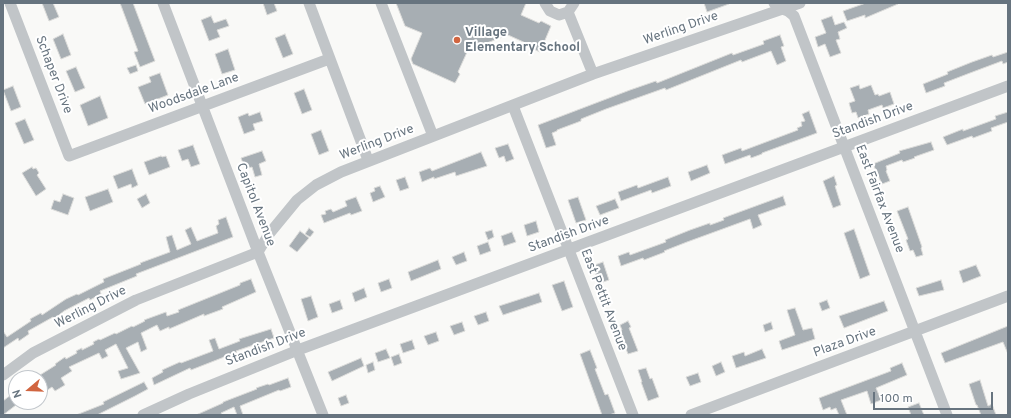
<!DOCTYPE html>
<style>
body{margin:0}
#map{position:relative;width:1011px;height:418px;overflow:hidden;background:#f9f9f7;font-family:Overpass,sans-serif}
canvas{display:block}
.frame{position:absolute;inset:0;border:4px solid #67747f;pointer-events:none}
.north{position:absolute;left:8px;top:370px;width:40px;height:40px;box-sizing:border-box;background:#fff;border:1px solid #c2c7cc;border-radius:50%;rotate:251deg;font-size:11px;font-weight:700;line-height:16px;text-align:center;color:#67747f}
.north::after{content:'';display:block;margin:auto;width:14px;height:18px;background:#d16540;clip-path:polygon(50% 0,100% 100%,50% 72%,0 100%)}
.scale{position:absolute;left:873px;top:392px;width:120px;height:18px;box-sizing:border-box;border:2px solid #67747f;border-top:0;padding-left:5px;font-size:12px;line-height:14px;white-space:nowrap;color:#67747f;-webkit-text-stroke:3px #fff;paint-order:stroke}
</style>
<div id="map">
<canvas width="1011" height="418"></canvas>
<div class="frame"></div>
<div class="north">N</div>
<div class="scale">100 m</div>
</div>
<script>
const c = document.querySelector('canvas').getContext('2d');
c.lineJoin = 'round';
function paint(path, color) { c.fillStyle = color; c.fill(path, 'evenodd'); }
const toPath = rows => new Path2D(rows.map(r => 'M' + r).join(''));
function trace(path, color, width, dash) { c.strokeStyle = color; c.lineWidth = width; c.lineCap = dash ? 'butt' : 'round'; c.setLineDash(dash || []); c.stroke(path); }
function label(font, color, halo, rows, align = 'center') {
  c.font = font + ' Overpass,sans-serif'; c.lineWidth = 4; c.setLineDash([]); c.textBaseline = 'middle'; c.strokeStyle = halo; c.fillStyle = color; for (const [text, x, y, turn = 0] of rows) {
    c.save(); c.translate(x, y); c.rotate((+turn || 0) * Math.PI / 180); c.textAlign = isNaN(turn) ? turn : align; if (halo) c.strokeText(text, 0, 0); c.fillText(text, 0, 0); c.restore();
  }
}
const building = toPath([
 [42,3,53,3,59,17,49,21,42,3],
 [120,3,133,3,155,61,140,67,134,52,138,51,120,3],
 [263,3,274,3,277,11,267,15,263,3],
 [396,3,526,3,521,15,539,23,541,21,551,26,540,52,529,47,530,45,508,35,468,50,458,72,460,74,455,83,413,64,411,59,422,33,405,26,396,3],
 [704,3,729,3,729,4,707,12,704,3],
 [866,3,898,3,898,4,865,18,865,15,847,21,843,11,866,3],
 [211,16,214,23,226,19,229,26,217,30,220,37,209,41,201,20,211,16],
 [832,16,835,25,844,22,847,28,838,32,840,39,836,40,841,53,830,57,825,44,818,47,815,37,826,33,821,20,832,16],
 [63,34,71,55,61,59,53,39,63,34],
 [285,34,293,54,283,58,275,38,285,34],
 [780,35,784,46,781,47,786,61,777,65,771,51,742,62,741,60,666,90,665,88,606,109,581,119,581,121,557,130,557,131,552,133,556,145,546,148,538,125,630,90,656,81,657,83,732,53,733,55,764,44,763,41,780,35],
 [228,49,235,70,222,74,215,54,228,49],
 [1008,52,1008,62,1003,64,1002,61,970,73,944,83,945,86,926,93,923,84,948,74,947,72,972,62,992,55,993,57,1008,52],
 [136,65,138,71,130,74,127,68,136,65],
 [76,67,85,88,75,92,66,71,76,67],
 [160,73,168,95,145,104,138,87,151,82,149,77,160,73],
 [859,85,860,89,871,85,875,95,878,94,879,96,890,92,894,104,883,108,882,105,868,110,869,114,858,118,856,112,852,113,849,103,855,101,850,88,859,85],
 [13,86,21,107,11,111,3,90,13,86],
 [304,89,312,110,302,114,294,93,304,89],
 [100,96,108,118,88,126,80,105,100,96],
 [809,111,817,133,762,153,762,154,751,158,750,155,725,164,722,155,741,148,742,151,798,130,797,128,802,126,801,122,805,121,802,114,809,111],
 [260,112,263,121,253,124,255,130,244,134,238,117,248,113,249,116,260,112],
 [1008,112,1008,122,991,128,992,131,973,138,972,136,947,145,943,137,963,129,963,131,996,119,995,116,1008,112],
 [25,119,34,140,24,144,15,123,25,119],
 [321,130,329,151,319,155,311,134,321,130],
 [931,142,934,150,914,157,915,158,903,162,902,160,886,166,887,170,886,171,890,181,882,184,873,164,900,153,899,151,931,142],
 [508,144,514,159,506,162,504,156,499,158,495,148,508,144],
 [193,145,200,164,191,167,188,159,182,161,178,150,193,145],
 [262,151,266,161,259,164,262,175,255,177,252,167,245,169,241,158,262,151],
 [481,152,487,166,456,176,455,172,434,179,434,177,422,182,419,172,430,168,432,171,481,152],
 [161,156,162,157,166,156,170,167,149,175,144,162,161,156],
 [707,165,710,173,691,181,688,172,707,165],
 [32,167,33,169,36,168,39,173,37,175,46,189,36,196,22,173,32,167],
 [132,169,138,185,132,188,131,184,118,189,113,176,132,169],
 [834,176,837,185,835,186,841,205,833,208,823,181,834,176],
 [405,177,409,188,400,191,396,180,405,177],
 [668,177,671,186,652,193,651,190,621,201,618,192,637,185,638,188,668,177],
 [380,186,385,197,373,202,370,193,375,191,374,188,380,186],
 [108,189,113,202,90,211,85,197,108,189],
 [63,194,74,198,68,215,51,209,54,200,60,202,63,194],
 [146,194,150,203,142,208,137,199,146,194],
 [783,196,786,205,758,215,762,225,753,229,750,219,687,242,664,251,665,252,644,260,643,258,621,266,618,256,629,252,630,255,666,242,665,240,690,230,710,223,710,225,724,220,723,218,783,196],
 [356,197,362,211,351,215,350,213,324,223,321,215,326,214,325,211,331,209,333,212,347,206,345,201,356,197],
 [578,197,586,220,576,223,568,200,578,197],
 [615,199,619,208,600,215,596,206,615,199],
 [908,207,922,247,921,248,923,255,916,257,913,250,910,251,906,240,908,239,897,211,908,207],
 [226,217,233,237,136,274,137,276,100,291,101,294,90,300,89,298,64,311,54,319,53,317,28,331,29,334,19,341,18,338,3,348,3,331,7,337,31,321,30,319,41,313,42,315,66,299,77,294,78,295,104,282,103,279,141,264,140,263,170,252,166,237,172,235,177,250,191,244,185,230,191,227,197,241,218,233,216,226,219,224,218,220,226,217],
 [536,221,539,232,527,236,524,225,536,221],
 [309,228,314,232,310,237,305,234,309,228],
 [854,229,870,275,860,279,844,233,854,229],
 [492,230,494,237,488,240,485,232,492,230],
 [300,231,309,238,297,252,289,246,300,231],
 [512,232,516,242,504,246,501,236,512,232],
 [488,242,491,251,480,255,477,246,488,242],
 [464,252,467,261,456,265,452,257,464,252],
 [438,260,441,269,411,281,408,272,438,260],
 [603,262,609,280,600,283,598,275,596,275,592,266,603,262],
 [976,265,981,276,963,283,959,271,976,265],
 [251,279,256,292,222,307,223,309,204,316,204,314,169,329,169,327,160,331,157,325,141,333,147,349,141,352,138,342,126,348,140,373,121,379,118,371,128,368,116,344,105,350,108,356,102,359,99,353,69,367,72,371,61,378,65,385,55,391,52,387,40,395,40,375,56,365,55,364,65,357,66,359,77,353,76,351,82,348,82,350,94,344,93,342,99,339,100,340,115,333,116,334,132,326,133,327,145,321,144,320,166,312,167,316,179,312,178,310,240,285,240,283,251,279],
 [389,279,392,288,381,292,378,283,389,279],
 [941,280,944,290,919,296,916,288,941,280],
 [564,281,573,307,562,311,552,285,564,281],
 [364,288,367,297,355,302,352,293,364,288],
 [539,293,542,302,503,315,499,306,539,293],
 [311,296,318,317,308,321,301,299,311,296],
 [340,300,343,309,332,313,329,304,340,300],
 [827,300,830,308,822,311,819,303,827,300],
 [884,301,888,311,844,328,839,316,884,301],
 [795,308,803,330,812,328,815,339,782,350,779,341,795,335,787,310,795,308],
 [486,312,489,321,478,325,474,316,486,312],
 [628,321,631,327,629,328,638,351,628,354,619,331,622,330,620,325,628,321],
 [462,322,465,331,454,335,450,326,462,322],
 [771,322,773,329,765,332,763,325,771,322],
 [1008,326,1008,354,1003,342,945,363,941,353,1008,326],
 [271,329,274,338,236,351,237,352,191,370,190,368,154,385,152,378,163,372,162,370,180,362,181,363,213,351,209,340,215,338,219,349,240,341,239,339,271,329],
 [436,332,439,341,428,345,424,336,436,332],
 [412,340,415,349,403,353,400,344,412,340],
 [386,349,390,358,378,362,375,353,386,349],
 [762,349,766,358,736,368,732,356,744,352,745,356,762,349],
 [590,350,597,368,595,369,605,395,608,394,615,413,609,415,602,415,580,354,590,350],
 [399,354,402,363,394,366,391,357,399,354],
 [361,358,364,366,332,381,328,372,361,358],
 [373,362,375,370,368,373,366,365,373,362],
 [721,362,725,372,716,376,712,366,721,362],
 [902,363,907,375,876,388,881,400,871,404,867,391,841,400,847,415,839,415,836,408,831,410,830,407,823,410,819,398,891,371,890,368,902,363],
 [646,368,650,379,652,378,659,397,648,401,641,382,642,382,638,370,646,368],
 [698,373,701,382,690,386,686,377,698,373],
 [288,378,291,387,280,391,279,390,240,406,243,415,237,415,234,407,221,413,222,415,196,415,223,403,223,402,257,389,256,388,268,384,269,385,288,378],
 [980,380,988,406,992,404,996,415,981,415,977,405,976,405,969,384,980,380],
 [144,382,148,389,135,396,97,415,76,415,104,404,103,402,144,382],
 [16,391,16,405,3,415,3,401,16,391],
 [346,395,349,403,341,406,338,398,346,395],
 [919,403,924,415,911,415,908,407,919,403]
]);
paint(building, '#a7aeb3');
trace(building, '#dbdbd9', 1);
trace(toPath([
 [10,3,69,156,329,59],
 [163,3,258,252,323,415],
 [309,3,368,160],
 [381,3,433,136],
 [545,3,550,11,559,15,568,12,574,3],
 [774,3,777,7,788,11,794,16,947,415],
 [568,12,593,74],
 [513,106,633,415],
 [3,375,33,353,136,300,258,252,269,234,297,200,316,185,341,172,593,74,800,3],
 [143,415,189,394,298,350,1008,86],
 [691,415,1008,296]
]), '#c1c5c8', 11);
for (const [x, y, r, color] of [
 [457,40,4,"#d16540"]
]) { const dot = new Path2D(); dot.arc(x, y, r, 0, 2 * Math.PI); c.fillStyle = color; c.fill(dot); trace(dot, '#fff', 1.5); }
label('13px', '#67747f', '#fff', [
 ["Werling Drive",681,29,-19],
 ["Schaper Drive",53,75,69],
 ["Woodsdale Lane",194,94,-20],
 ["Standish Drive",873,121,-20],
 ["Werling Drive",377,143,-21],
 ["East Fairfax Avenue",879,199,69],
 ["Capitol Avenue",255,205,69],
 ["Standish Drive",569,235,-20],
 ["East Pettit Avenue",603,300,69],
 ["Werling Drive",91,308,-27],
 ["Plaza Drive",845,343,-20],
 ["Standish Drive",266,348,-21]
]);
label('bold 13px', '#67747f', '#fff', [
 ["Village",465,33],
 ["Elementary School",465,48]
], 'left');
</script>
